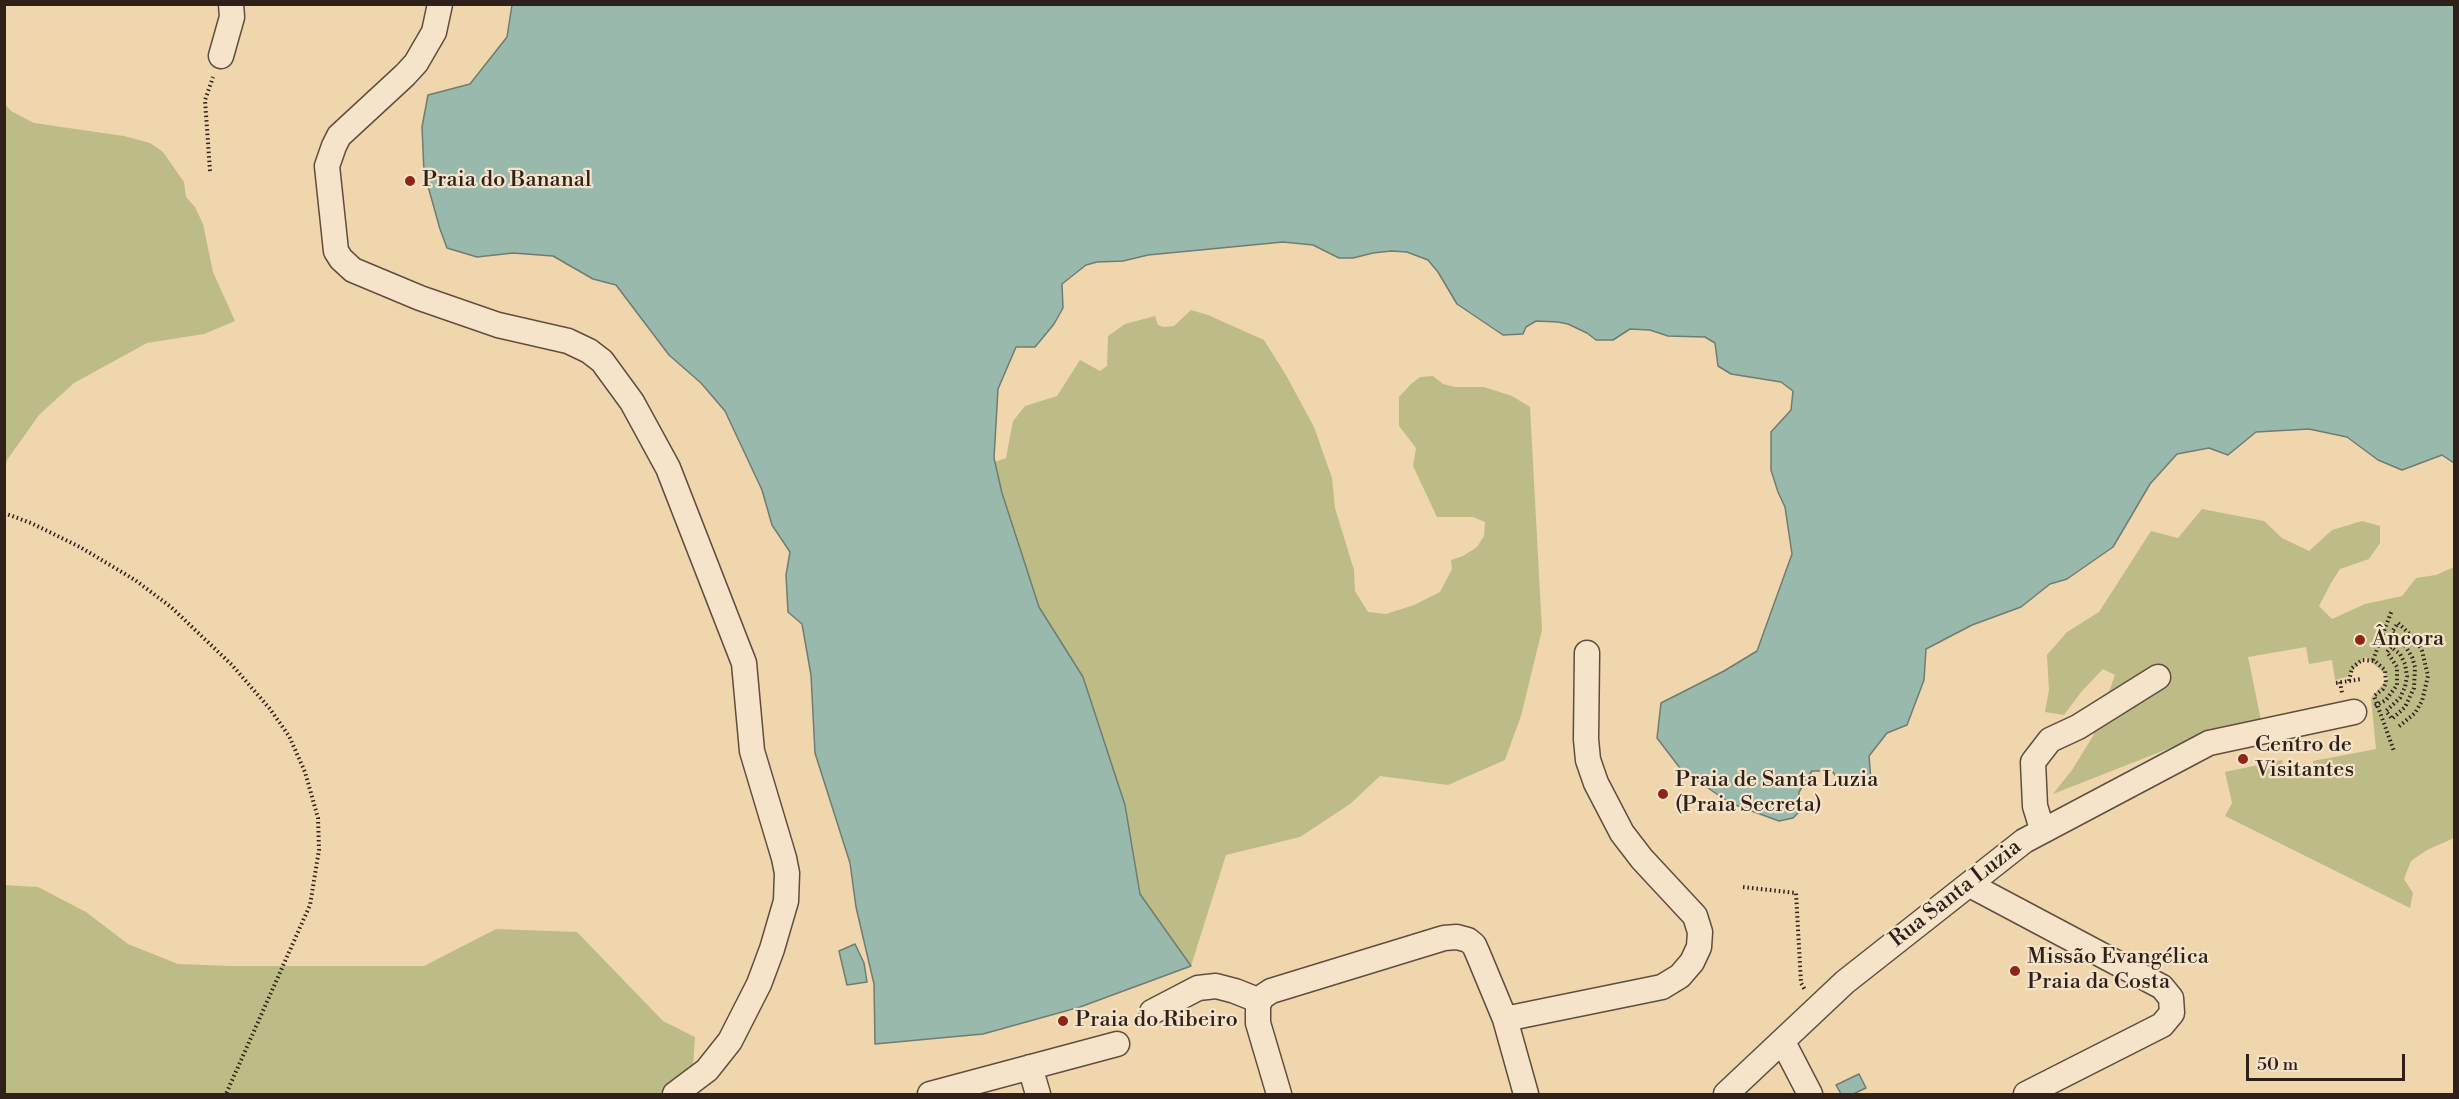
<!DOCTYPE html>
<meta charset="utf-8">
<style>
body{margin:0}
#map{position:relative;width:2459px;height:1099px;overflow:hidden;background:#efd6ad;font-family:"Libre Bodoni",serif}
canvas{display:block}
.frame{position:absolute;inset:0;border:6px solid #2f211a;pointer-events:none}
.scale{position:absolute;left:2246px;top:1054px;width:159px;height:27px;box-sizing:border-box;border:3px solid #2f211a;border-top:0;padding-left:8px;font-size:18px;line-height:21px;white-space:nowrap;color:#2f211a;-webkit-text-stroke:4px #f5e4ca;paint-order:stroke}
</style>
<div id="map">
<canvas width="2459" height="1099"></canvas>
<div class="frame"></div>
<div class="scale">50 m</div>
</div>
<script>
const c = document.querySelector('canvas').getContext('2d');
c.lineJoin = 'round';
function paint(path, color) { c.fillStyle = color; c.fill(path, 'evenodd'); }
const toPath = rows => new Path2D(rows.map(r => 'M' + r).join(''));
function trace(path, color, width, dash) { c.strokeStyle = color; c.lineWidth = width; c.lineCap = dash ? 'butt' : 'round'; c.setLineDash(dash || []); c.stroke(path); }
function label(font, color, halo, rows, align = 'center') {
  c.font = font + ' "Libre Bodoni",serif'; c.lineWidth = 4.5; c.setLineDash([]); c.textBaseline = 'middle'; c.strokeStyle = halo; c.fillStyle = color; for (const [text, x, y, turn = 0] of rows) {
    c.save(); c.translate(x, y); c.rotate((+turn || 0) * Math.PI / 180); c.textAlign = isNaN(turn) ? turn : align; if (halo) c.strokeText(text, 0, 0); c.fillText(text, 0, 0); c.restore();
  }
}
paint(toPath([
 [5,104,11,111,34,123,124,136,150,143,163,152,184,182,186,197,195,207,203,224,213,272,235,321,204,334,147,343,74,383,39,415,7,460,5,469],
 [1191,310,1208,315,1264,340,1286,375,1314,427,1332,478,1335,508,1354,570,1355,591,1368,612,1386,614,1414,605,1440,592,1452,569,1451,560,1463,556,1477,547,1484,536,1485,522,1473,517,1437,517,1413,466,1416,448,1399,426,1399,397,1411,384,1420,377,1433,376,1443,384,1455,387,1484,387,1512,396,1530,407,1542,630,1521,716,1505,760,1448,785,1380,776,1350,804,1300,837,1226,855,1191,966,1140,894,1125,805,1083,677,1039,607,1002,493,995,462,1006,458,1013,421,1025,406,1057,396,1080,360,1100,371,1107,366,1108,336,1125,324,1155,316,1158,325,1164,327,1174,326],
 [2202,509,2264,521,2282,538,2309,551,2332,530,2362,521,2380,526,2380,543,2369,559,2340,569,2331,583,2319,606,2332,619,2365,604,2402,596,2416,578,2436,575,2454,567,2454,838,2427,850,2411,861,2404,879,2413,893,2410,908,2225,816,2232,803,2225,772,2282,760,2285,774,2314,769,2313,761,2376,749,2371,698,2389,677,2365,657,2347,677,2335,680,2332,660,2309,664,2306,647,2248,657,2261,720,2216,730,2053,794,2072,770,2093,736,2115,675,2103,669,2082,691,2064,715,2045,712,2049,690,2047,655,2067,632,2099,612,2151,531,2178,538],
 [4,885,38,887,86,912,128,944,178,964,231,966,424,966,496,929,577,932,663,1021,695,1037,693,1066,676,1078,663,1094,5,1094]
]), '#bebc86');
const water = toPath([
 [512,5,2454,5,2454,463,2442,455,2402,470,2378,460,2347,437,2309,429,2256,432,2228,455,2209,448,2177,454,2150,484,2113,547,2067,579,2050,584,2021,607,1972,625,1926,649,1924,680,1907,725,1887,733,1869,756,1871,781,1844,787,1832,771,1812,771,1799,792,1798,813,1793,818,1779,821,1730,803,1705,786,1680,768,1657,738,1661,703,1724,671,1757,651,1792,554,1785,507,1778,492,1771,470,1771,432,1791,410,1793,391,1781,382,1731,374,1718,366,1715,343,1705,337,1668,336,1650,330,1630,329,1613,340,1596,340,1587,333,1568,324,1558,322,1536,321,1526,327,1523,334,1503,335,1457,304,1438,272,1428,260,1407,252,1391,251,1373,253,1353,258,1339,258,1313,245,1283,242,1148,255,1123,261,1097,262,1086,265,1062,284,1063,308,1054,324,1035,347,1016,347,998,389,994,458,1002,493,1039,607,1083,677,1125,805,1140,894,1191,966,1080,1007,983,1034,875,1044,874,984,856,907,850,863,815,753,811,675,802,624,788,612,786,575,790,552,772,525,762,490,725,411,701,383,669,355,616,285,593,279,553,256,513,253,477,257,447,248,440,229,424,172,422,127,428,95,470,84,507,37,512,5],
 [855,944,864,963,867,982,847,985,839,951,855,944],
 [1859,1074,1866,1088,1853,1094,1841,1094,1836,1085,1859,1074]
]);
paint(water, '#9ab9ad');
trace(water, '#6f7c72', 1.5);
const minor = toPath([
 [440,4,434,32,416,63,405,75,339,136,334,146,327,166,336,251,341,259,353,270,420,298,498,325,568,341,589,351,602,361,632,402,668,468,744,663,752,751,784,858,787,873,786,901,772,949,759,984,730,1041,707,1070,675,1094],
 [221,56,232,17,231,4],
 [2042,829,2035,806,2033,762,2050,740,2078,727,2158,677],
 [1970,885,2162,987,2171,998,2172,1013,2162,1025,2026,1094],
 [1152,1012,1198,988,1216,986,1235,991,1260,1001],
 [1505,1019,1662,987,1680,976,1692,962,1699,947,1700,932,1695,916,1642,859,1622,833,1596,783,1588,760,1586,739,1587,653],
 [1783,1042,1810,1094],
 [1030,1067,1038,1094],
 [930,1094,1117,1044],
 [1279,1094,1258,1023,1258,1005,1262,997,1271,991,1444,938,1457,937,1468,940,1474,945,1478,954,1505,1019,1526,1094],
 [1726,1094,1845,982,2024,841,2209,743,2354,712]
]);
trace(minor, '#5f4e3f', 27);
trace(toPath([
 [210,171,205,100,213,77],
 [4,513,31,523,80,547,135,580,171,607,232,665,270,709,289,736,305,772,318,818,319,850,310,905,226,1094],
 [2373,660,2392,610],
 [2349,681,2352,668,2362,660,2375,661,2385,670,2386,683,2383,689,2374,696,2394,751],
 [2340,682,2342,693],
 [2336,683,2362,679],
 [2375,706,2386,700,2397,685,2397,667,2387,652,2391,647,2400,654,2405,664,2407,676,2405,687,2400,698,2386,711,2392,719,2405,707,2414,688,2415,667,2412,657,2401,639,2392,632,2398,623,2416,640,2422,651,2428,676,2422,701,2415,713,2397,728],
 [1743,887,1796,893,1801,983,1805,990]
]), '#2f211a', 4, [1.5, 3]);
trace(minor, '#f5e4ca', 24);
for (const [x, y, r, color] of [
 [410,181,6,"#8f2418"],
 [2360,640,6,"#8f2418"],
 [2243,759,6,"#8f2418"],
 [1663,794,6,"#8f2418"],
 [2015,971,6,"#8f2418"],
 [1063,1021,6,"#8f2418"]
]) { const dot = new Path2D(); dot.arc(x, y, r, 0, 2 * Math.PI); c.fillStyle = color; c.fill(dot); trace(dot, '#f5e4ca', 2); }
label('22px', '#2f211a', '#f5e4ca', [
 ["Praia do Bananal",422,181],
 ["Âncora",2372,640],
 ["Centro de",2255,746],
 ["Visitantes",2255,771],
 ["Praia de Santa Luzia",1675,781],
 ["(Praia Secreta)",1675,806],
 ["Missão Evangélica",2027,958],
 ["Praia da Costa",2027,983],
 ["Praia do Ribeiro",1075,1021]
], 'left');
label('22px', '#2f211a', '#f5e4ca', [
 ["Rua Santa Luzia",1956,894,-38]
]);
</script>
